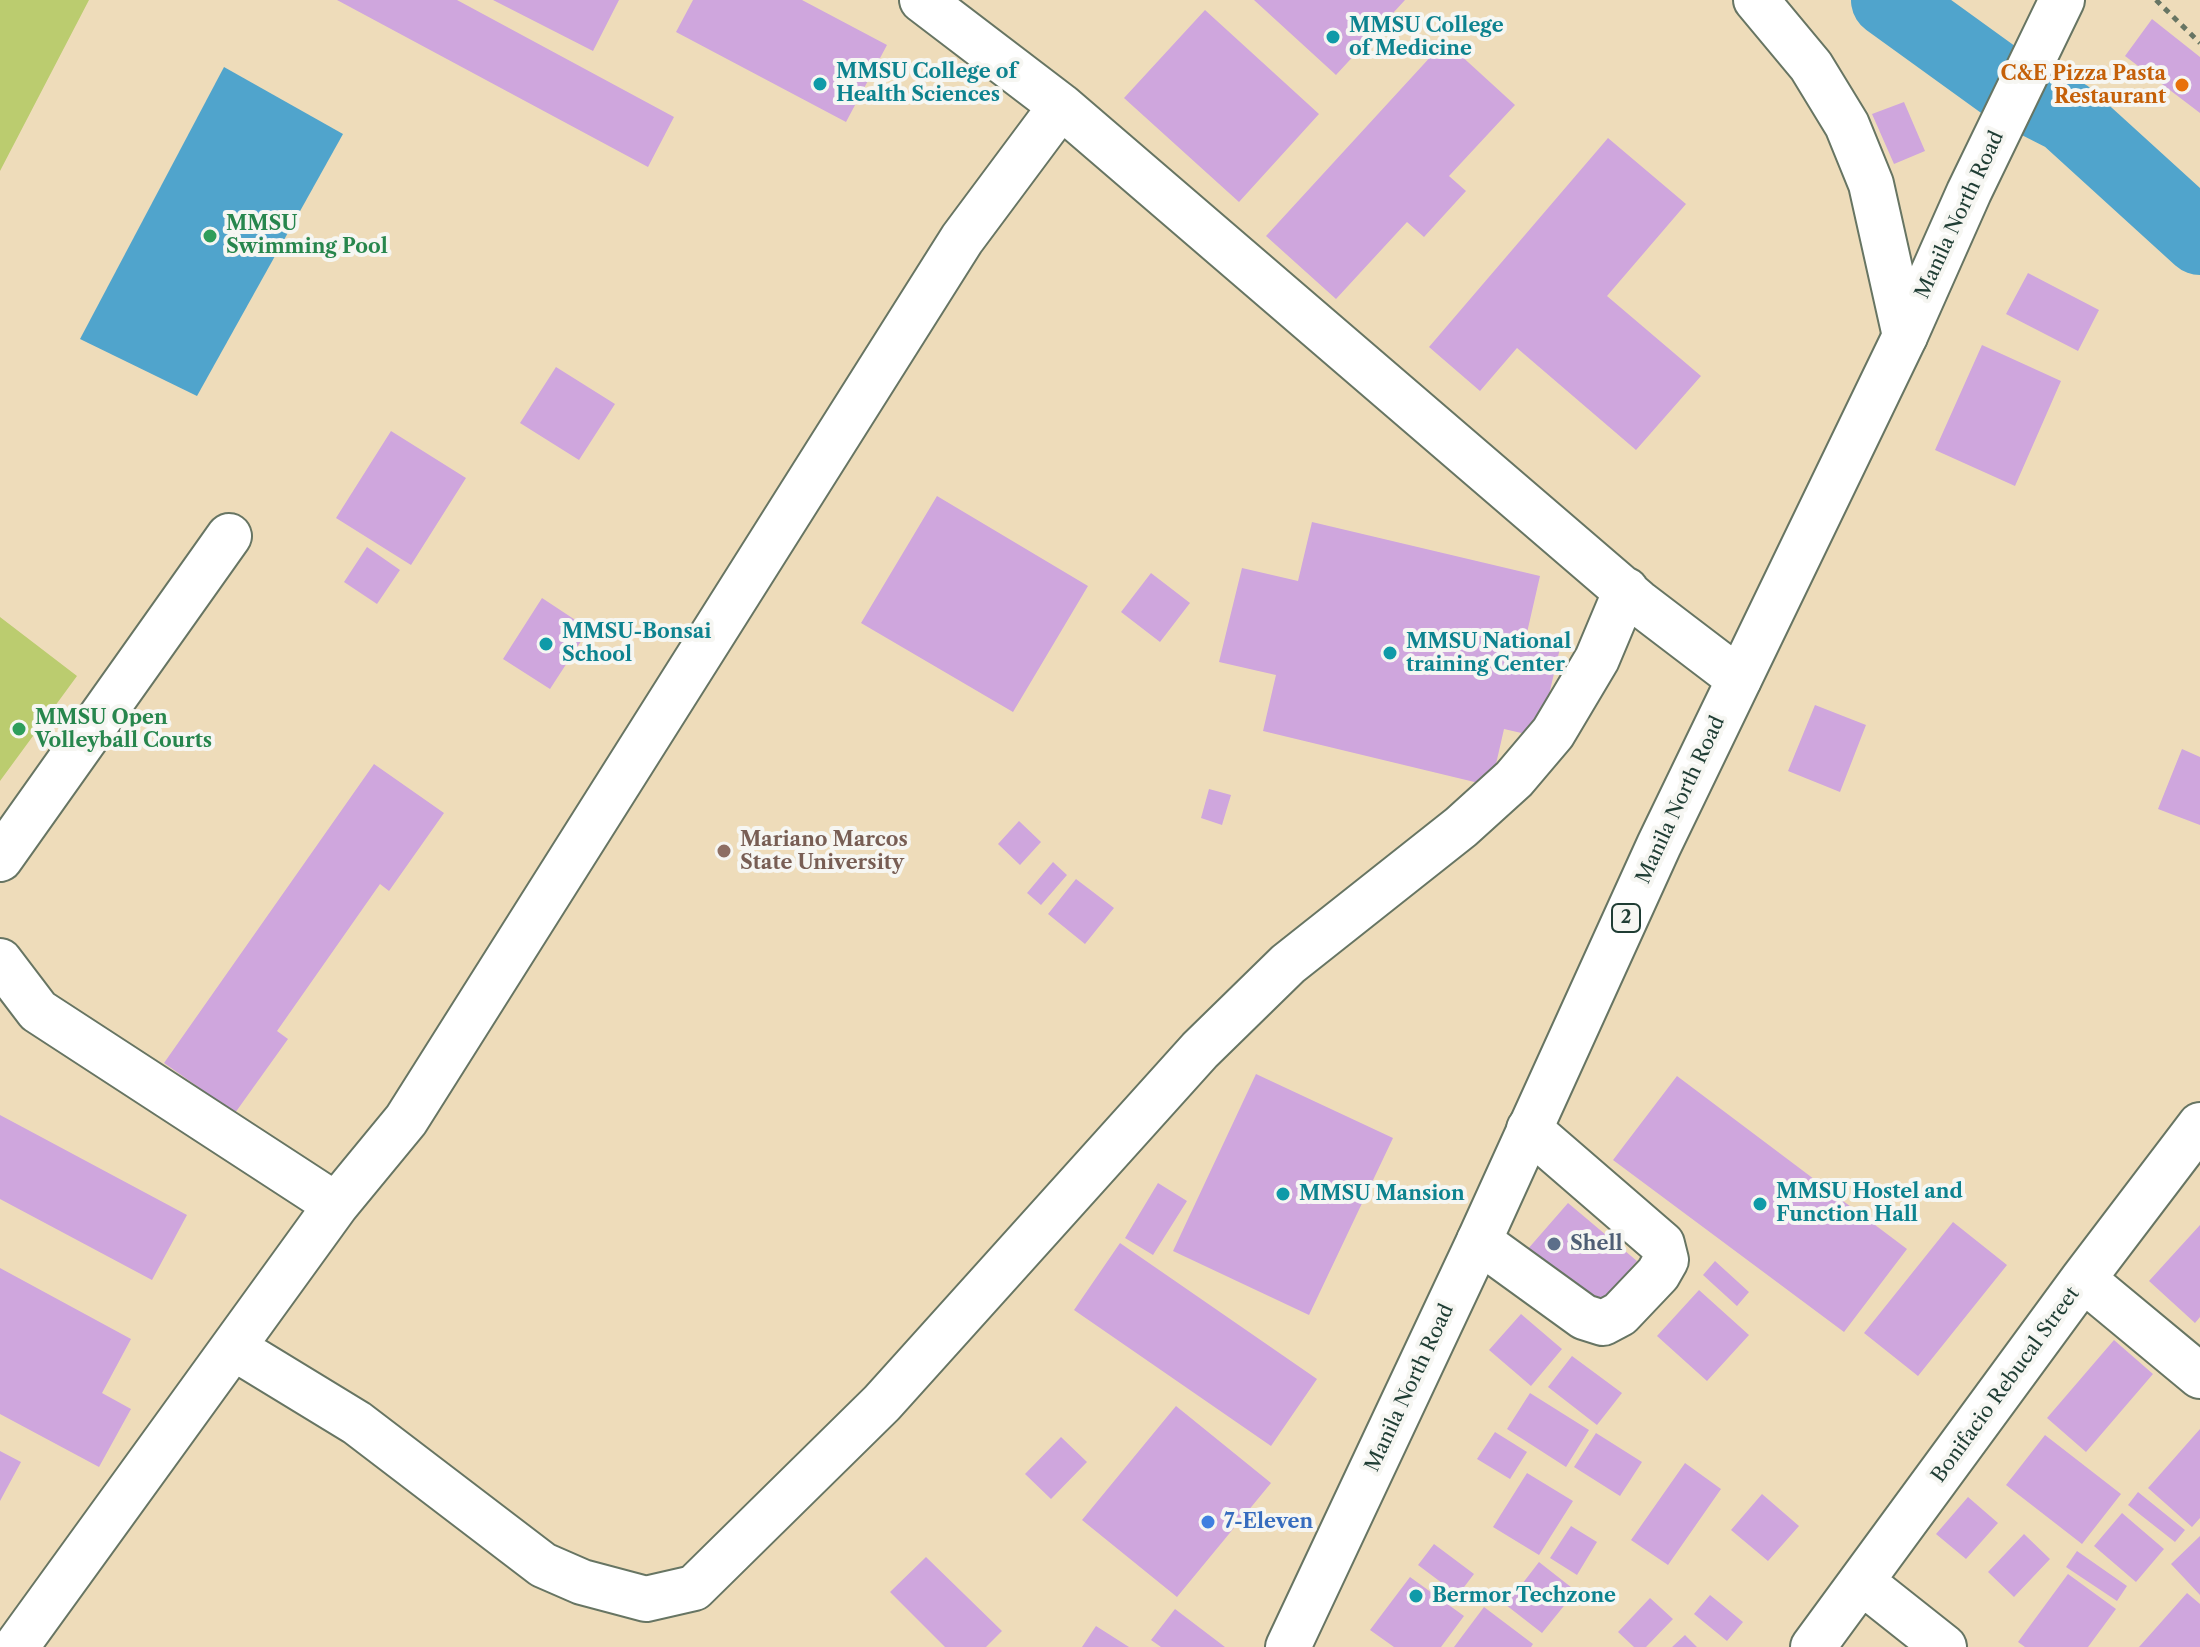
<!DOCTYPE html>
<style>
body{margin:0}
canvas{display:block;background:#eedcba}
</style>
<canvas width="2200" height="1647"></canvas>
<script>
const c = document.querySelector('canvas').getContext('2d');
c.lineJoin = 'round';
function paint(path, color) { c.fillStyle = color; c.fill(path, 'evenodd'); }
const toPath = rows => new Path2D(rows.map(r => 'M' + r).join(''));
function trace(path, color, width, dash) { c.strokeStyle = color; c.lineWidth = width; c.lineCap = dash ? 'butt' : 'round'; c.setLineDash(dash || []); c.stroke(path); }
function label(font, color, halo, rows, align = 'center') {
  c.font = font + ' "Libre Caslon Text",serif'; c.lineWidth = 8; c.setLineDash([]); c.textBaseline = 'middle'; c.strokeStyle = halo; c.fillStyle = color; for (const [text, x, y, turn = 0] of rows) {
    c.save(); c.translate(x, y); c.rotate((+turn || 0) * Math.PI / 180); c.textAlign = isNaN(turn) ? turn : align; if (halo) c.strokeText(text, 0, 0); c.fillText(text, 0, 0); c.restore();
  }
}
paint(toPath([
 [0,0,89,0,0,171],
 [0,617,77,676,0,781]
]), '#bbcc6f');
paint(toPath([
 [224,67,343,134,197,396,80,339]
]), '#50a4cc');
trace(toPath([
 [1888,0,2007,86,2066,116,2200,238]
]), '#50a4cc', 74);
paint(toPath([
 [337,0,457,0,674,117,648,167],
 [493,0,619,0,593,51],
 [693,0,802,0,887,45,846,122,676,32],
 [1254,0,1405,0,1336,75],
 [1205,10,1319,114,1239,202,1124,98],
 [2152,19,2200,57,2200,113,2125,56],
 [1445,41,1515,105,1449,176,1466,191,1424,237,1407,222,1336,299,1266,236],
 [1904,102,1925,151,1894,164,1872,114],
 [1608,138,1686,204,1607,296,1701,376,1636,450,1517,348,1480,391,1429,347],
 [2028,273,2099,310,2078,351,2006,314],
 [1982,345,2061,381,2015,486,1935,450],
 [556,367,615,404,579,460,520,423],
 [391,431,466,478,411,565,336,518],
 [937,496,1088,586,1013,712,861,623],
 [1312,522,1540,576,1526,637,1561,644,1539,737,1504,729,1491,786,1263,731,1276,675,1219,662,1242,568,1298,581],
 [367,547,400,570,377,604,344,582],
 [1151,573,1190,603,1160,642,1121,612],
 [542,598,589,629,550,689,503,659],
 [1815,705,1866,725,1840,792,1788,771],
 [2182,749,2200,757,2200,825,2158,809],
 [374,764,444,813,389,891,380,884,277,1031,288,1039,235,1113,164,1063],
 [1209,789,1231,795,1222,825,1201,818],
 [1019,821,1041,842,1020,865,998,844],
 [1053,862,1067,875,1041,905,1027,893],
 [1076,879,1114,908,1085,944,1048,914],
 [1256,1074,1393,1138,1309,1315,1173,1251],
 [1677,1076,1907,1249,1844,1332,1613,1160],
 [0,1115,187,1215,152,1280,0,1199],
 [1158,1183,1187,1201,1153,1255,1125,1238],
 [1568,1203,1637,1261,1597,1308,1527,1250],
 [1953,1222,2007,1265,1918,1376,1864,1333],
 [2200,1225,2200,1317,2195,1323,2149,1281],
 [1120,1243,1317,1379,1271,1446,1074,1310],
 [1715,1261,1749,1292,1737,1306,1703,1275],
 [0,1268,131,1339,102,1393,131,1409,99,1467,0,1414],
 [1699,1290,1749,1335,1707,1381,1657,1336],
 [1521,1314,1562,1349,1531,1386,1489,1350],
 [2114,1340,2153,1374,2086,1452,2047,1418],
 [1572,1356,1622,1393,1597,1425,1548,1387],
 [1530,1393,1589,1430,1566,1467,1507,1429],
 [1176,1406,1271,1483,1177,1597,1082,1520],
 [2200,1429,2200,1518,2192,1527,2148,1488],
 [1495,1432,1527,1452,1510,1479,1477,1459],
 [1596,1433,1642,1462,1620,1496,1574,1467],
 [2045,1435,2121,1494,2082,1544,2006,1485],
 [1061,1437,1087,1462,1051,1499,1025,1474],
 [0,1451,21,1462,0,1501],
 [1685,1463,1721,1489,1668,1565,1631,1540],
 [1527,1473,1573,1501,1539,1555,1493,1527],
 [2138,1492,2185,1530,2175,1542,2128,1505],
 [1762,1494,1799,1526,1768,1561,1731,1530],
 [1968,1497,1998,1523,1966,1559,1936,1534],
 [2122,1513,2164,1549,2136,1582,2094,1546],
 [1571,1526,1597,1542,1577,1575,1550,1558],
 [2024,1534,2050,1559,2014,1597,1988,1572],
 [2200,1536,2200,1595,2171,1564],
 [1434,1544,1474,1574,1458,1595,1418,1565],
 [2077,1551,2127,1586,2117,1601,2066,1567],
 [926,1557,1002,1631,986,1647,945,1647,890,1592],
 [1539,1562,1576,1591,1542,1633,1506,1605],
 [2068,1574,2116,1609,2088,1647,2025,1647,2018,1642],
 [1410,1577,1464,1616,1441,1647,1394,1647,1370,1630],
 [2187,1593,2200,1604,2200,1647,2139,1647],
 [1710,1595,1743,1622,1727,1641,1694,1614],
 [1650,1598,1673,1619,1646,1647,1634,1647,1618,1632],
 [1484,1607,1533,1644,1531,1647,1454,1647],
 [1175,1609,1225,1647,1161,1647,1151,1640],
 [1096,1626,1129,1647,1082,1647],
 [1685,1635,1697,1647,1672,1647]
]), '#cfa6dd');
const minor = toPath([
 [922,0,1061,106,1638,602,1739,679],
 [1756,0,1811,66,1847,125,1871,184,1905,336],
 [0,859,229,536],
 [0,961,38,1011,336,1205],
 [1479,1241,1584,1317,1603,1323,1620,1314,1658,1274,1666,1260,1662,1244,1529,1129],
 [2083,1279,2200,1376],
 [234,1348,357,1423,543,1565,582,1582,646,1599,694,1588,882,1403,1200,1050,1288,964,1461,827,1514,779,1553,733,1597,659,1626,590],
 [1862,1582,1944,1647],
 [16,1647,336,1205,406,1120,962,239,1061,106],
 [1813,1647,2083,1279,2200,1125]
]);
const highway = toPath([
 [1288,1647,1479,1241,1659,845,1905,336,1969,192,2062,0]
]);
trace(minor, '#677563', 48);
trace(highway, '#677563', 48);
trace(toPath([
 [2156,0,2200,43]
]), '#677563', 5, [6, 6]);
trace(minor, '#fff', 44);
trace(highway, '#fff', 44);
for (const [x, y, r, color] of [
 [1333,37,8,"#0f9aa8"],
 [820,84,8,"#0f9aa8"],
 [2182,85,8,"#e8710a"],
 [210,236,8,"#2e9e5b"],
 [546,644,8,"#0f9aa8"],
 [1390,653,8,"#0f9aa8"],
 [19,729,8,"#2e9e5b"],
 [724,851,8,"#8d6e63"],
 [1283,1194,8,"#0f9aa8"],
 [1760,1204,8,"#0f9aa8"],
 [1554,1244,8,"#5c6f8a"],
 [1208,1522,8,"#3f7fe0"],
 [1416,1596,8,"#0f9aa8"]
]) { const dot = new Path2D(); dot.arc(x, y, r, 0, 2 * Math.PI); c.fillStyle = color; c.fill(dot); trace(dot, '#f6f6f2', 3); }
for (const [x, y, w] of [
 [1626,918,28]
]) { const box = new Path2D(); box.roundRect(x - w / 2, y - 14, w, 28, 6); c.fillStyle = '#f6f6f2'; c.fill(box); trace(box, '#1f3d34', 2); }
label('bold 18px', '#1f3d34', null, [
 ["2",1626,918]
]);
label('bold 20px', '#0d838f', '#f6f6f2', [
 ["MMSU College",1349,26],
 ["of Medicine",1349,49],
 ["MMSU College of",836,72],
 ["Health Sciences",836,95],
 ["MMSU-Bonsai",562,632],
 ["School",562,655],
 ["MMSU National",1406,642],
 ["training Center",1406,665],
 ["MMSU Hostel and",1776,1192],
 ["Function Hall",1776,1215],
 ["MMSU Mansion",1299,1194],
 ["Bermor Techzone",1432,1596]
], 'left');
label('bold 20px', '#c56008', '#f6f6f2', [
 ["C&E Pizza Pasta",2166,74],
 ["Restaurant",2166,97]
], 'right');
label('20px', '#1f3d34', '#f6f6f2', [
 ["Manila North Road",1960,215,-65],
 ["Manila North Road",1681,800,-65],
 ["Bonifacio Rebucal Street",2006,1385,-54],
 ["Manila North Road",1410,1388,-65]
]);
label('bold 20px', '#27864d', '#f6f6f2', [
 ["MMSU",226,224],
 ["Swimming Pool",226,247],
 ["MMSU Open",35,718],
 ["Volleyball Courts",35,741]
], 'left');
label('bold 20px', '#785e54', '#f6f6f2', [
 ["Mariano Marcos",740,840],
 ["State University",740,863]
], 'left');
label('bold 20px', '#4e5e75', '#f6f6f2', [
 ["Shell",1570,1244]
], 'left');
label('bold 20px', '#366cbe', '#f6f6f2', [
 ["7-Eleven",1224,1522]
], 'left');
</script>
